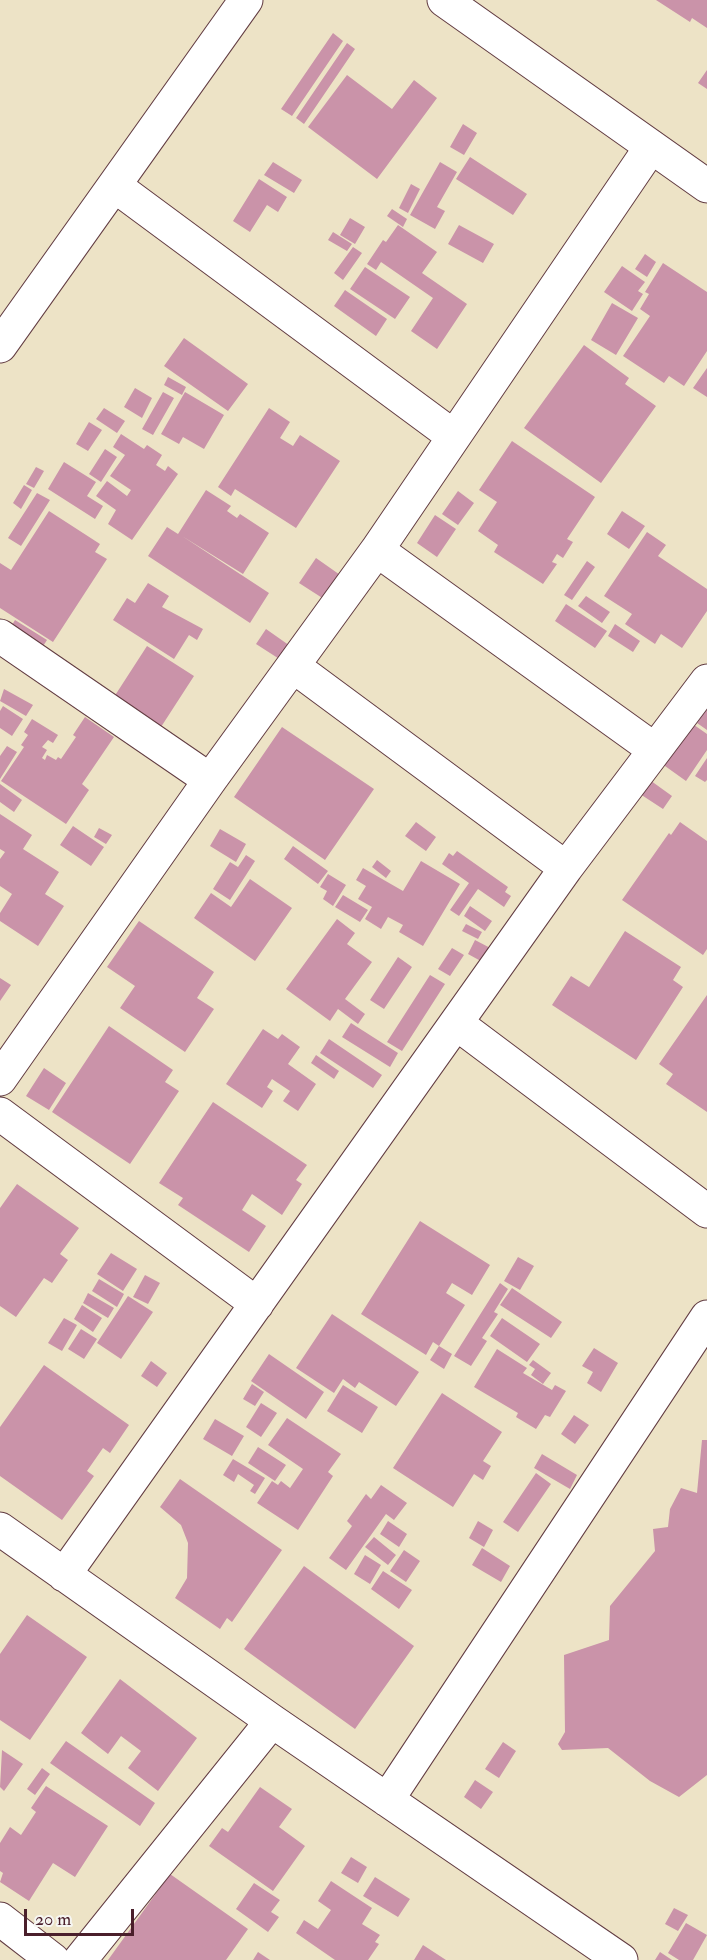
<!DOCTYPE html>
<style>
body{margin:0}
#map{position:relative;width:707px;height:1960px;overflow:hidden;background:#ede3c6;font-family:"IM FELL Double Pica",serif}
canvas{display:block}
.scale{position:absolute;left:24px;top:1909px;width:110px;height:27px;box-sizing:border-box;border:3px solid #4a1f2b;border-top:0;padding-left:8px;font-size:18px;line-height:21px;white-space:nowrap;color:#4a1f2b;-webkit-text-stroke:4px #f6f6f2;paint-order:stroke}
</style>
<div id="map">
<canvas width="707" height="1960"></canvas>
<div class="scale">20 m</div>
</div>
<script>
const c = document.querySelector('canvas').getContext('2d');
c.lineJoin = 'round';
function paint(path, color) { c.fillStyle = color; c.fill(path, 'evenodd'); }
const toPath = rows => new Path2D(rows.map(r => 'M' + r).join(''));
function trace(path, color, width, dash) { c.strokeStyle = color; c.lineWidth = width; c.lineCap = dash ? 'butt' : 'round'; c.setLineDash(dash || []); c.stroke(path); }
paint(toPath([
 [656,0,707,0,707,28,692,18,690,22],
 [333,33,343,41,292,116,281,109],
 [347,43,355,49,304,124,296,118],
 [707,70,707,89,698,83],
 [347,75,392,109,414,80,437,98,377,179,308,127],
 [463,124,477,133,464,155,450,147],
 [470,157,527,194,513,215,456,179],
 [273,162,302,180,294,193,264,175],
 [440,162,457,172,437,207,445,211,435,229,410,215],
 [259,179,287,197,278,212,267,205,250,232,233,221],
 [411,184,420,189,408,213,399,208],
 [392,209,407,219,403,227,387,216],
 [350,218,365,227,355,244,340,235],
 [398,225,437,252,422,273,467,304,437,349,411,331,433,298,381,262,376,270,367,264,383,240,386,242],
 [459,225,494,244,483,263,448,244],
 [333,232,352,244,347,251,328,240],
 [353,247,362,253,343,280,334,273],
 [645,254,656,262,647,277,635,269],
 [663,263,707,292,707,351,684,386,669,376,664,383,623,356,650,316,640,309,649,294,645,292],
 [622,266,645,282,638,291,643,294,632,311,604,292],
 [365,267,410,297,395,319,350,289],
 [345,290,387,319,376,336,334,306],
 [612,303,638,318,616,355,591,340],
 [184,338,248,384,228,411,164,366],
 [584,345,629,378,625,384,656,406,601,483,524,428],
 [707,368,707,397,693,388],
 [168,377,186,387,182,395,164,385],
 [135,388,152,398,142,418,124,407],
 [163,392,174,398,153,435,142,429],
 [185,392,224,415,204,449,183,437,179,444,161,434],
 [104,408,125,421,117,433,96,419],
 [269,408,290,422,280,438,293,446,300,435,340,461,296,528,235,489,231,496,218,487],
 [89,422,102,430,88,451,76,444],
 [121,434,144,449,147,445,162,455,156,465,165,471,168,466,178,474,132,540,108,524,116,510,96,496,107,481,127,496,131,490,110,476,125,455,113,447],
 [512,441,595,497,567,539,573,542,563,558,557,554,552,562,557,564,543,584,494,552,498,545,478,531,497,502,479,490],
 [105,449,117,457,101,482,89,474],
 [64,462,96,482,87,496,103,506,95,519,48,489],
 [36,467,44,471,34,488,26,484],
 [24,485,32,490,21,509,13,503],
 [206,490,231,506,227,511,237,518,240,514,269,533,243,574,182,536,269,593,250,623,148,556,167,527,178,534],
 [458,491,474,503,458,525,442,514],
 [37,493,50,500,21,546,8,538],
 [49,511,100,544,95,552,107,559,53,642,0,608,0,563,11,570],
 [622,511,645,526,629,549,607,534],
 [435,515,456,529,437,557,417,543],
 [647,532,666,545,658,556,707,589,707,611,682,648,661,634,655,644,625,624,632,614,604,596],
 [316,558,343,577,327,601,299,583],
 [587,561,595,567,572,600,564,595],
 [148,583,169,596,162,607,203,629,197,640,189,635,174,659,113,620,127,598,135,603],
 [586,596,610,612,602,623,578,606],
 [566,604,607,631,595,648,555,621],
 [15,620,47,640,38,654,6,635],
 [615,624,640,641,633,652,608,636],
 [266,629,293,648,284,662,256,644],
 [147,646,194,676,161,727,114,697],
 [4,689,33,705,26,716,0,701],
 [3,706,23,719,12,736,0,728,0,711],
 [707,708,707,730,697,723],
 [85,717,114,737,82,784,89,790,66,824,1,781,24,747,21,745,28,735,24,732,32,719,58,735,53,743,48,740,42,747,47,750,42,758,45,760,47,755,56,760,58,757,61,759,76,737,73,735],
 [687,720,707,734,707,750,686,781,658,761],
 [282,727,374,789,325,860,234,797],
 [7,746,17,752,0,779,0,756],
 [707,758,707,780,705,782,695,776],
 [647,778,672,796,663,809,637,792],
 [0,784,22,800,14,812,0,802],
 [0,814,32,835,23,849,59,872,45,894,64,906,38,946,0,921,0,913,12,894,0,886,0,859,5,852,0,849],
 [416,822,436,837,426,851,405,836],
 [680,822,707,841,707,949,703,955,622,900,669,833,671,835],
 [73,826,104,847,91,866,60,845],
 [99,828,112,835,106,844,94,837],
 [220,829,246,844,236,862,210,846],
 [293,846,328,871,318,884,284,859],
 [457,851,508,887,505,892,511,896,504,907,478,889,459,916,450,910,469,883,442,864,449,853,453,856],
 [246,855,255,861,230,900,213,889,230,862,238,867],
 [377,860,391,871,386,878,372,867],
 [421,861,460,884,423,946,399,932,403,925,388,917,381,929,365,919,372,907,358,899,366,886,356,880,363,868,403,891],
 [328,874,346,885,333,906,323,899,327,891,320,887],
 [250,879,292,908,255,961,194,918,211,893,231,907],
 [343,895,368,910,360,922,335,907],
 [470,906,492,921,485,931,464,916],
 [337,919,355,933,347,944,372,962,345,999,365,1014,358,1024,338,1009,330,1021,286,989],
 [139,921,214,972,197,998,214,1009,185,1052,120,1008,135,986,107,967],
 [466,924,482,932,478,939,462,931],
 [625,931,681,967,673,980,683,987,636,1060,552,1005,571,976,589,987],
 [475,940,496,951,488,965,468,954],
 [452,948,464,955,450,976,438,969],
 [398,957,412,967,384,1009,370,1000],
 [430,975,445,984,402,1051,387,1042],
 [0,978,11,985,0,1001],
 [707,995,707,1112,666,1084,673,1074,659,1064],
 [351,1023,398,1053,390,1067,342,1037],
 [109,1026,173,1070,165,1082,179,1091,130,1164,52,1112],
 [263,1029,278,1039,282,1034,300,1047,288,1064,316,1084,298,1111,283,1101,290,1091,272,1079,267,1087,273,1091,262,1108,226,1084],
 [329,1039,382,1075,373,1088,320,1053],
 [316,1055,339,1071,334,1079,311,1063],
 [44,1068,66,1083,49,1110,26,1096],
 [213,1102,307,1165,296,1180,302,1184,282,1215,252,1194,242,1210,266,1226,249,1252,178,1205,183,1198,159,1183],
 [17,1184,79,1228,60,1254,68,1260,52,1283,44,1278,16,1317,0,1306,0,1208],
 [420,1221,490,1265,472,1295,452,1283,446,1293,465,1305,439,1346,433,1342,426,1355,361,1314],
 [111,1253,137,1269,123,1291,97,1274],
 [518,1257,534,1266,520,1290,504,1281],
 [145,1275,160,1283,148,1304,133,1297],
 [99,1279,124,1294,117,1307,92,1291],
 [500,1283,508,1289,494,1312,498,1314,482,1338,487,1341,471,1366,454,1356],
 [512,1288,562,1322,551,1338,500,1305],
 [88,1293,114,1308,108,1318,83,1303],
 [128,1296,153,1312,121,1359,97,1343],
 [82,1305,102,1318,93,1332,74,1319],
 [332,1314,419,1372,396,1406,359,1382,355,1388,343,1379,334,1393,296,1368],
 [64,1318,77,1325,62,1351,48,1343],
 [502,1318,540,1344,527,1362,490,1336],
 [81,1329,97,1339,84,1359,68,1349],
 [439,1346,452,1354,444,1369,430,1360],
 [594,1348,618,1363,601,1392,587,1383,593,1372,582,1366],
 [497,1349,527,1368,523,1373,552,1390,555,1385,566,1391,550,1417,545,1415,536,1429,516,1417,518,1413,474,1387],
 [269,1354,324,1392,306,1419,251,1381],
 [533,1360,551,1373,543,1384,531,1375,535,1369,529,1365],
 [151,1361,167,1373,157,1387,141,1376],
 [44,1365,129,1425,110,1453,103,1448,87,1471,94,1476,62,1520,0,1476,0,1427],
 [252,1384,264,1392,255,1406,243,1399],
 [343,1385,378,1407,362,1433,327,1411],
 [442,1393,502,1432,483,1461,491,1466,483,1480,474,1474,453,1507,393,1468],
 [261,1403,277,1413,261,1437,246,1427],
 [574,1415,589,1425,575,1444,561,1434],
 [287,1418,341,1454,328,1472,333,1476,298,1530,257,1503,272,1481,278,1485,281,1481,290,1488,303,1469,268,1445],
 [215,1419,244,1436,232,1456,203,1439],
 [702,1440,707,1440,707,1775,679,1797,650,1781,608,1748,562,1750,558,1744,565,1732,564,1655,609,1640,610,1606,655,1551,653,1529,668,1527,670,1509,681,1488,697,1493],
 [258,1447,286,1465,275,1481,248,1463],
 [542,1454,577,1475,570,1489,534,1468],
 [233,1459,265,1478,255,1494,250,1491,254,1485,238,1474,234,1482,223,1475],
 [536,1473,551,1484,518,1532,503,1522],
 [180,1479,282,1550,232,1622,227,1618,220,1629,175,1598,187,1578,188,1543,181,1525,160,1507],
 [381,1485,407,1503,394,1520,386,1514,346,1570,329,1558,352,1526,347,1521,366,1494,371,1499],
 [388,1521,407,1534,399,1547,380,1534],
 [478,1521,493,1530,484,1547,469,1538],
 [374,1537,396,1555,388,1565,365,1547],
 [482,1548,510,1566,501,1582,472,1565],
 [404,1550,420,1561,406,1582,390,1571],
 [365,1555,381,1565,370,1584,354,1574],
 [304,1566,414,1646,355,1729,244,1649],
 [383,1571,412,1590,399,1609,371,1589],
 [27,1615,87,1657,30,1740,0,1720,0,1654],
 [120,1679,197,1738,158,1791,128,1768,141,1751,121,1736,108,1754,81,1733],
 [66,1741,155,1803,140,1826,50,1763],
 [503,1742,516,1751,499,1778,485,1769],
 [2,1750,23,1764,4,1791,0,1787],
 [42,1768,50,1774,35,1795,27,1789],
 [475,1780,493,1792,481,1809,464,1797],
 [46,1786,108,1826,75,1877,53,1863,29,1901,0,1882,3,1873,0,1871,0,1843,10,1827,21,1835,36,1812,31,1808],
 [260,1787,292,1809,279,1827,305,1846,273,1891,209,1846,222,1828,228,1832],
 [351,1857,367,1867,358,1883,341,1873],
 [170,1874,248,1929,226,1960,108,1960],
 [375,1877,410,1899,398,1917,363,1896],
 [331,1881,372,1908,362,1924,380,1935,375,1942,379,1944,368,1960,335,1960,296,1933,304,1920,318,1929,331,1910,318,1901],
 [254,1883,280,1900,271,1912,279,1917,268,1932,236,1909],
 [674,1908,688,1915,678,1931,665,1924],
 [686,1923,707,1935,693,1960,679,1960,668,1953],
 [423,1945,446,1960,414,1960],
 [258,1952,270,1960,253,1960],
 [660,1952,672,1960,655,1960]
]), '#ca93a9');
const street = toPath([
 [115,186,453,436],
 [377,550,655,750],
 [0,636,210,780],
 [293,666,566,868],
 [456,1023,707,1211],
 [0,1079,210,780,377,550,651,147],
 [0,1114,257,1304],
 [0,1529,272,1721,621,1960],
 [64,1575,566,868,707,681],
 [387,1800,707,1317],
 [0,1919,53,1960],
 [80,1960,272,1721]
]);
const secondary = toPath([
 [444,0,707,186],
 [0,346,246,0]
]);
trace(street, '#623c42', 35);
trace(secondary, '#623c42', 35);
trace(street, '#fff', 33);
trace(secondary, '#fff', 33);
</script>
